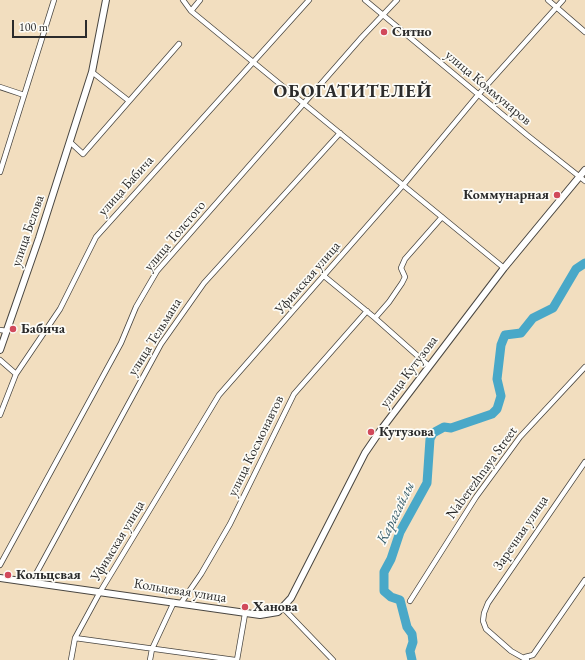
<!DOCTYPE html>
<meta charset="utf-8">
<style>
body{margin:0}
#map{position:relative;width:585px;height:660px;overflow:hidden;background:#f2debf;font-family:"EB Garamond",serif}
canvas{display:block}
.scale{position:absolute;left:12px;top:20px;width:75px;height:18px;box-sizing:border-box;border:2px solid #2b2b2b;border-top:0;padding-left:5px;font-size:12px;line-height:14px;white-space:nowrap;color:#2b2b2b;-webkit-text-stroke:3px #fdfcf7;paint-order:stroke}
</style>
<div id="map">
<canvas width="585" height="660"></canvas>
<div class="scale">100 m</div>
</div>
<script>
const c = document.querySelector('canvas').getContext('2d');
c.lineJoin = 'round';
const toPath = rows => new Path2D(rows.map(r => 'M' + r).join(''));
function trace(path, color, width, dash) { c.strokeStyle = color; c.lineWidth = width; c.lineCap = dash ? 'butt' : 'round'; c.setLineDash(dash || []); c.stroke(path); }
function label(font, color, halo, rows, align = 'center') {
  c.font = font + ' "EB Garamond",serif'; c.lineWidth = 3.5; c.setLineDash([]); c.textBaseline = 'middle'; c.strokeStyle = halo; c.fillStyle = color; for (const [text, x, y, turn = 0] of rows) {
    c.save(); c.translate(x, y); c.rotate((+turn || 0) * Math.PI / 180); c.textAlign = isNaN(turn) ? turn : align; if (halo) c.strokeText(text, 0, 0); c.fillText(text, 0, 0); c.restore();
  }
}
trace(toPath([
 [412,660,410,651,413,642,412,634,407,627,400,600,391,597,384,591,384,572,391,559,400,532,427,483,430,439,433,433,444,427,451,428,492,414,497,409,501,396,497,379,501,345,505,335,521,333,533,318,553,308,576,269,585,263]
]), '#49a8c8', 9);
const minor = toPath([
 [183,0,191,11,504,268],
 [365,0,527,135,585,181],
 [548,0,585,32],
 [191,11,200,0],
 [92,72,129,101],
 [0,87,24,95],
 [70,142,83,154,179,44],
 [0,172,54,0],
 [324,276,375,318,429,366],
 [375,318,389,302,402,283,405,277,401,268,405,259,442,217],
 [0,330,7,331],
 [0,360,16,374],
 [0,415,16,374,60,309,96,237,309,0],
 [0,565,121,343,136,307,157,271,362,37,397,0],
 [31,583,161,344,204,283,340,133],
 [410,601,476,497,520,437,585,367],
 [181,603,201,574,230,524,294,394,367,311],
 [283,608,333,660],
 [75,638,235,660],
 [525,657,533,655,585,580],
 [71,660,75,638,100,592,219,395,404,184,478,95,563,0],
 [150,660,152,649,174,602],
 [237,660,245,614],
 [527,660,511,651,486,629,483,621,484,613,488,603,585,462]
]);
const secondary = toPath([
 [0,350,39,238,92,72,106,0],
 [0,578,260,615,278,612,291,598,365,453,380,431,504,268,585,170]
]);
trace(minor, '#494641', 6);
trace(secondary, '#494641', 8);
trace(minor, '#fff', 4.5);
trace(secondary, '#fff', 6);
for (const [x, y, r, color] of [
 [384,32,4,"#d1495b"],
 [557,195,4,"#d1495b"],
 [13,329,4,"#d1495b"],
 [371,432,4,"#d1495b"],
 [8,575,4,"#d1495b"],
 [245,607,4,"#d1495b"]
]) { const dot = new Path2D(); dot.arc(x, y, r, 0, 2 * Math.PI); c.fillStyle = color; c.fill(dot); trace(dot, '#fdfcf7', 1.5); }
label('bold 14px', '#2b2b2b', '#fdfcf7', [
 ["Ситно",392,32],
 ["Коммунарная",549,195,"right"],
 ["Бабича",21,329],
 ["Кутузова",379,432],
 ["Кольцевая",16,575],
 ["Ханова",253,607]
], 'left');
label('14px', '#2b2b2b', '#fdfcf7', [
 ["улица Коммунаров",488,88,40],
 ["улица Бабича",126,186,-48],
 ["улица Белова",28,231,-71],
 ["улица Толстого",175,236,-50],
 ["Уфимская улица",308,278,-49],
 ["улица Тельмана",155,337,-58],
 ["улица Кутузова",409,372,-53],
 ["улица Космонавтов",256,446,-64],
 ["Naberezhnaya Street",482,473,-54],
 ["Заречная улица",521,533,-56],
 ["Уфимская улица",118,541,-59],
 ["Кольцевая улица",180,591,9]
]);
label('italic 15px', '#375d6a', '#fdfcf7', [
 ["Карагайлы",396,513,-64]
]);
c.letterSpacing = '1px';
label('bold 18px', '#2b2b2b', '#fdfcf7', [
 ["ОБОГАТИТЕЛЕЙ",353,92]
]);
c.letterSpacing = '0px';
</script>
